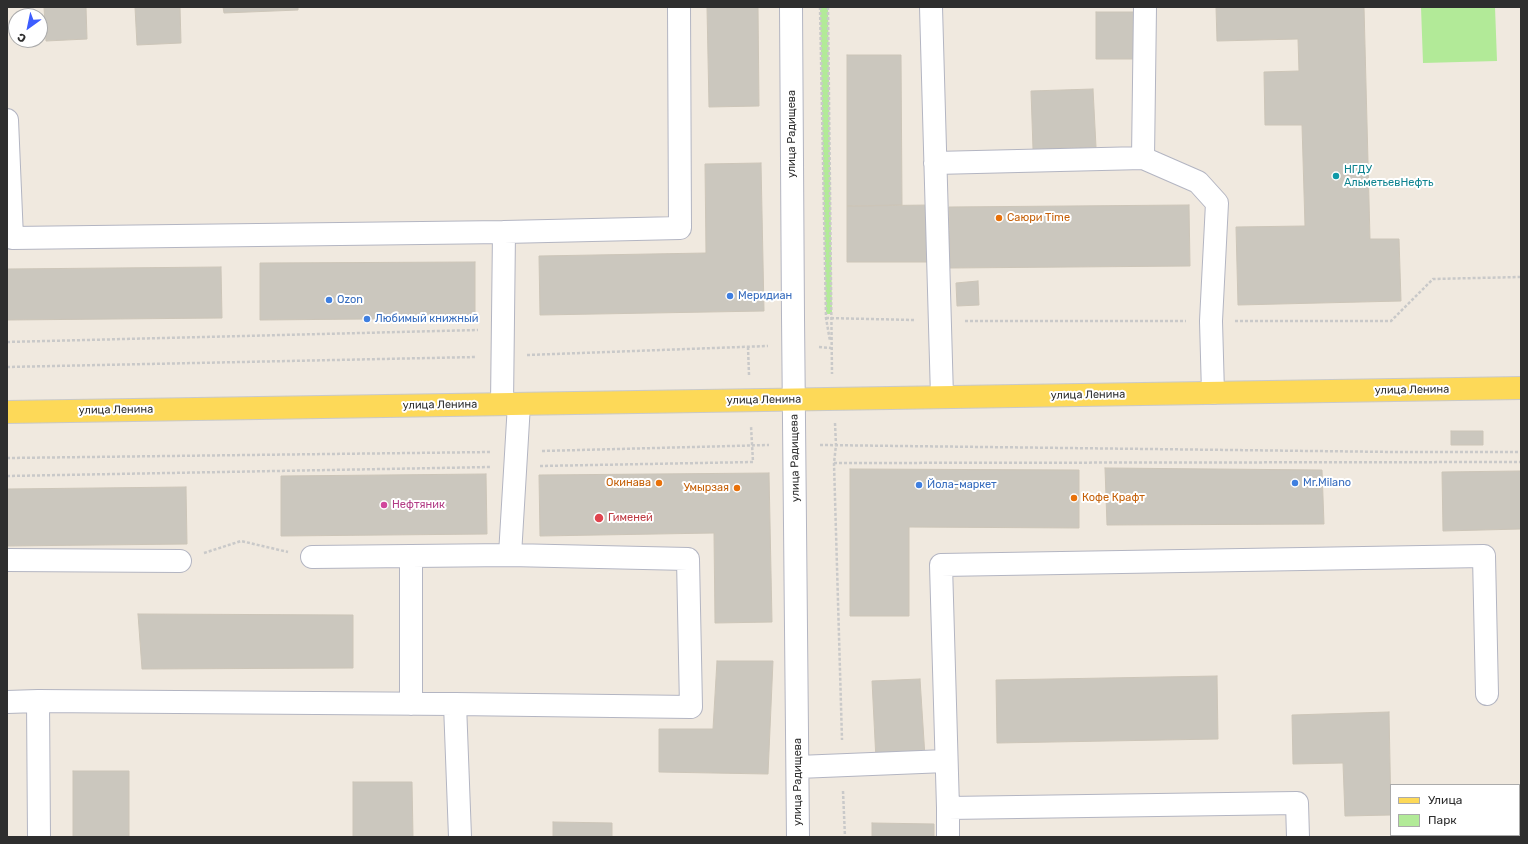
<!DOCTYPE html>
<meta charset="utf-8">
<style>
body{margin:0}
#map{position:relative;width:1528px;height:844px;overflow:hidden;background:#f0e9df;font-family:Rubik,sans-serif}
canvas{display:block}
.frame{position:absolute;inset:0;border:8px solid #2e2e2e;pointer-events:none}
.legend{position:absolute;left:1390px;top:784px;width:130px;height:52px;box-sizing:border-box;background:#fff;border:1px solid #ababab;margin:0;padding:5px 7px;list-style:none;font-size:12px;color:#2e2e2e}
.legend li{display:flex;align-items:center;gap:8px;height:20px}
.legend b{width:20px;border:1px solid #ababab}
.north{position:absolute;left:8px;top:8px;width:40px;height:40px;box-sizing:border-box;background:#fff;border:1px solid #ababab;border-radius:50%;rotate:213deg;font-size:11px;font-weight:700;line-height:16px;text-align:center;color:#2e2e2e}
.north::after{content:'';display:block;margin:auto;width:14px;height:18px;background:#3d5dff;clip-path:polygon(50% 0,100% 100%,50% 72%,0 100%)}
</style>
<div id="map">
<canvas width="1528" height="844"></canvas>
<div class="frame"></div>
<ul class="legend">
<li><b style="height:5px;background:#fdd958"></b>Улица</li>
<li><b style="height:11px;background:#b2ea98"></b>Парк</li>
</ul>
<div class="north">С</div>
</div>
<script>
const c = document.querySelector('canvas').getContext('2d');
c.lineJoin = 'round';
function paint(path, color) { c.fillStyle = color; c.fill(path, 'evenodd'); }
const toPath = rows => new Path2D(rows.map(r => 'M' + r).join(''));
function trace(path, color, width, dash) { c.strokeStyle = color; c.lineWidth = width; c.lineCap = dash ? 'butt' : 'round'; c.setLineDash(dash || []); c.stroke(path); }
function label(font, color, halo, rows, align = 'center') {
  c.font = font + ' Rubik,sans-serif'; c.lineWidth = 4; c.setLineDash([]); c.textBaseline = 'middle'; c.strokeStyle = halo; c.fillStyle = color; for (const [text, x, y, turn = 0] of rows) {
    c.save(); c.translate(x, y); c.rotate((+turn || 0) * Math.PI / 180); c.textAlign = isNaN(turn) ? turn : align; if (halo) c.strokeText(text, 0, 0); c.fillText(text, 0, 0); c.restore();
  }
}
paint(toPath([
 [820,7,828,7,832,314,826,314],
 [1421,7,1495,7,1497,61,1423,63]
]), '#b2ea98');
const building = toPath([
 [44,7,86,7,87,39,46,41,44,7],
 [135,7,180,7,181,43,137,45,135,7],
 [223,7,298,7,298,10,224,13,223,7],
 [707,7,758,7,759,106,709,107,707,7],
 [1216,7,1364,7,1370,239,1399,239,1401,301,1238,305,1236,227,1305,226,1302,125,1265,125,1264,72,1299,71,1298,39,1217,41,1216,7],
 [1096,12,1136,12,1136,59,1096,59,1096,12],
 [847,55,901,55,902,205,847,206,847,55],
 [1093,89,1096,147,1033,149,1031,91,1093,89],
 [761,163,764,311,540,315,539,256,706,253,705,164,761,163],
 [931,205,931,262,847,262,847,206,931,205],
 [1189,205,1190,266,950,268,949,207,1189,205],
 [475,262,475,318,260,320,260,263,475,262],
 [221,267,222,318,7,320,7,269,221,267],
 [978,281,979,305,957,306,956,283,978,281],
 [1451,431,1483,431,1483,445,1451,445,1451,431],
 [1105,468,1322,470,1324,524,1107,525,1105,468],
 [850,469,1079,470,1079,528,909,527,909,616,850,616,850,469],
 [1521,471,1521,529,1443,531,1442,472,1521,471],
 [769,473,772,622,715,623,714,533,540,536,539,475,769,473],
 [486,474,487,534,281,536,281,476,486,474],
 [186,487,187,544,7,546,7,489,186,487],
 [138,614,353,615,353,668,142,669,138,614],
 [717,661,773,661,768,774,659,772,659,729,713,729,717,661],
 [1217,676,1218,739,997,743,996,680,1217,676],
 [920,679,925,757,876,760,872,681,920,679],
 [1389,712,1391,815,1345,816,1343,763,1293,764,1292,715,1389,712],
 [73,771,129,771,129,837,73,837,73,771],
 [353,782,412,782,413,837,353,837,353,782],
 [1519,802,1521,802,1521,837,1468,837,1468,835,1519,835,1519,802],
 [553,822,612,823,612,837,553,837,553,822],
 [872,823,934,824,934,837,872,837,872,823]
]);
paint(building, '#cbc7be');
trace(building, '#ccc5b8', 1);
const minor = toPath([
 [791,7,793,317,798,837],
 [931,7,942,397],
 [1145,7,1143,158,1198,182,1217,203,1211,321,1213,393],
 [7,120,12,238,504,232,502,404],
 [935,163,1143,158],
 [504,232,680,228,679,7],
 [312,557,510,555],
 [7,560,180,561],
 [38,701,455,704],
 [7,702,38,701,39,837],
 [411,704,411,556],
 [798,767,946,761],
 [948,808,941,565,1484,556,1487,694],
 [460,837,455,704,691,707,688,559,510,555,519,404],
 [948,837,948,808,1297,803,1298,837]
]);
const major = toPath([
 [7,412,1521,388]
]);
trace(minor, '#b3b5c2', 24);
trace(major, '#c9c9c9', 24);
trace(toPath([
 [820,7,826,318,830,341],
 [828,7,832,374],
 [826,318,914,320],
 [965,321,1186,321],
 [1235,321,1391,321,1433,279,1521,277],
 [7,342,478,330],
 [748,347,749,375],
 [819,347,831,348],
 [527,355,768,346],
 [7,367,476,357],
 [835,423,836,445,834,463,842,740],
 [820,445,1395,452,1521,452],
 [542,451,769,445],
 [7,458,491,452],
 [834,463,1521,462],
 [540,466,753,462,751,426],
 [7,476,491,467],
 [204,553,241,541,288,552],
 [843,791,845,837]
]), '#c9c9c9', 2.5, [3, 2]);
trace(minor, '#fff', 22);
trace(major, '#fdd958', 22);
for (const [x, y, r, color] of [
 [1336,176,4,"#0f9aa8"],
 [999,218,4,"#e8710a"],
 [730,296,4,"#3f7fe0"],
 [329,300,4,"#3f7fe0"],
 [367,319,4,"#3f7fe0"],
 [659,483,4,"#e8710a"],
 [1295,483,4,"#3f7fe0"],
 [919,485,4,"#3f7fe0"],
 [737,488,4,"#e8710a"],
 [1074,498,4,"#e8710a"],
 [384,505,4,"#d1479c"],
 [599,518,5,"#e0444e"]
]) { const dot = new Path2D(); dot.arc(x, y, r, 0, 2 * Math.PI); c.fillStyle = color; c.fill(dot); trace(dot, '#fff', 1.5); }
label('11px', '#2e2e2e', '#fff', [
 ["улица Радищева",792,134,-90],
 ["улица Ленина",1412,390,-1],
 ["улица Ленина",1088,395,-1],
 ["улица Ленина",764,400,-1],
 ["улица Ленина",440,405,-1],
 ["улица Ленина",116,410,-1],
 ["улица Радищева",795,458,-91],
 ["улица Радищева",798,782,-90]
]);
label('11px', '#0d838f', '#fff', [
 ["НГДУ",1344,170],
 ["АльметьевНефть",1344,183]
], 'left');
label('11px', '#c56008', '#fff', [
 ["Саюри Time",1007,218],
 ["Окинава",651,483,"right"],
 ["Умырзая",729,488,"right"],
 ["Кофе Крафт",1082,498]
], 'left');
label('11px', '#366cbe', '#fff', [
 ["Меридиан",738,296],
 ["Ozon",337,300],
 ["Любимый книжный",375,319],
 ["Mr.Milano",1303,483],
 ["Йола-маркет",927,485]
], 'left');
label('11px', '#b23c85', '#fff', [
 ["Нефтяник",392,505]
], 'left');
label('11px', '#be3a42', '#fff', [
 ["Гименей",608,518]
], 'left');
</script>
